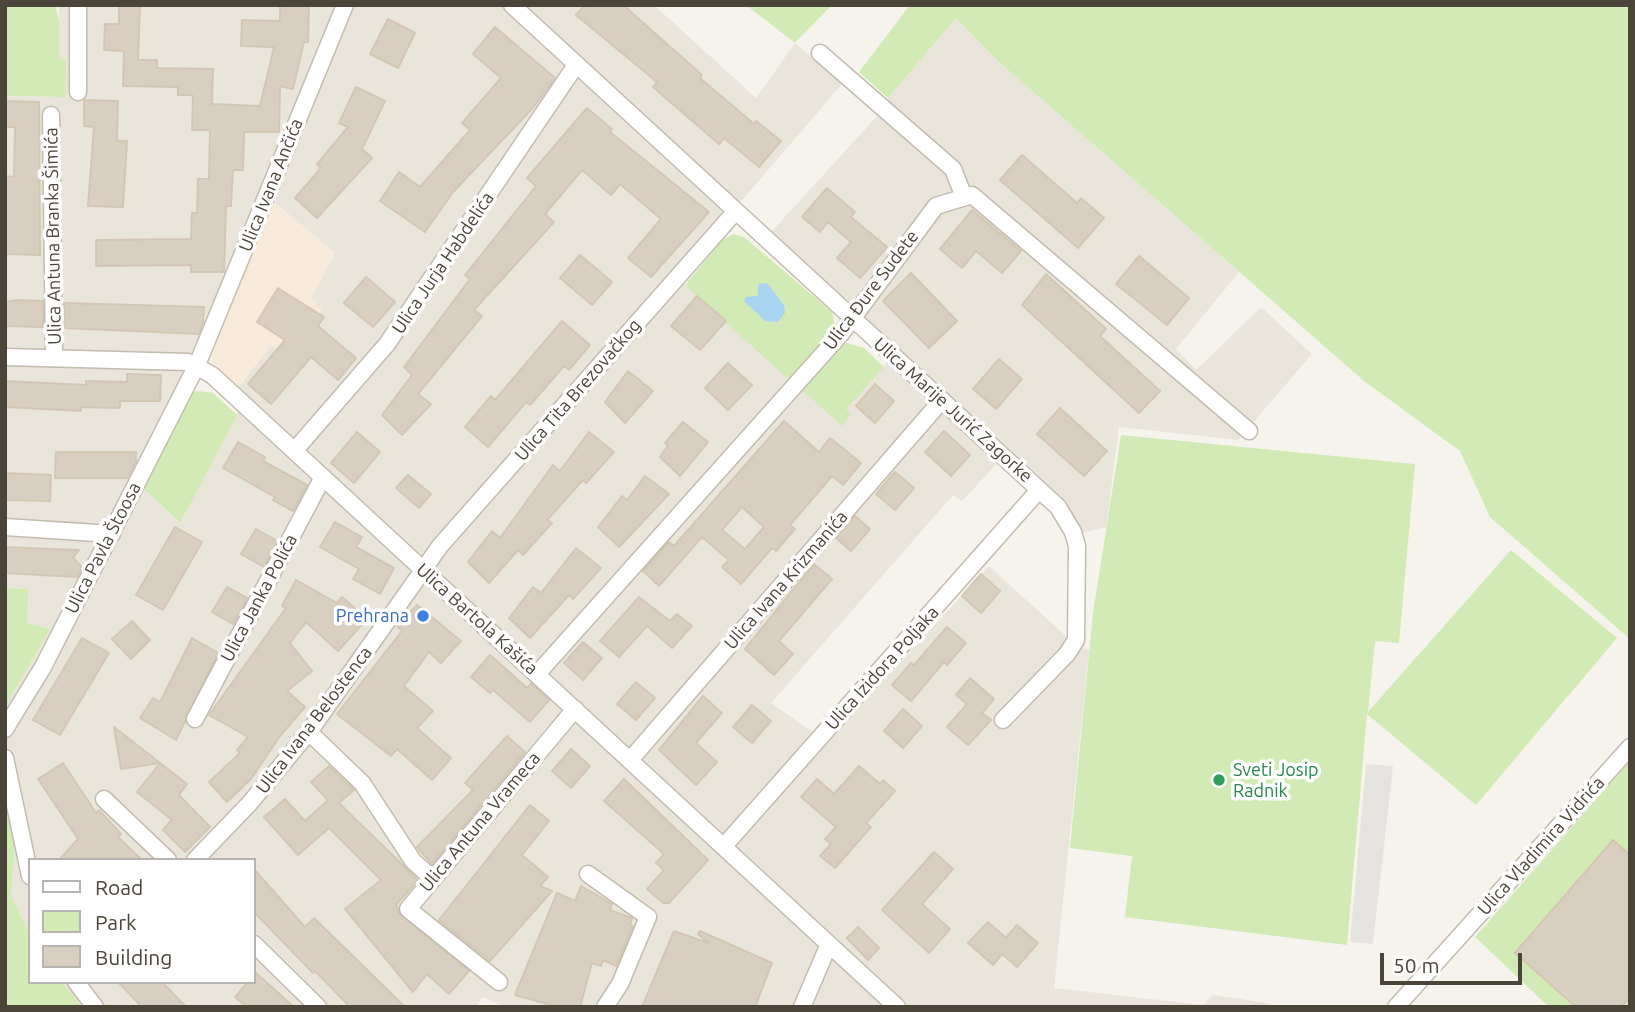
<!DOCTYPE html>
<meta charset="utf-8">
<style>
body{margin:0}
#map{position:relative;width:1635px;height:1012px;overflow:hidden;background:#f6f3ec;font-family:Ubuntu,sans-serif}
canvas{display:block}
.frame{position:absolute;inset:0;border:7px solid #4b4439;pointer-events:none}
.legend{position:absolute;left:28px;top:858px;width:228px;height:126px;box-sizing:border-box;background:#fff;border:2px solid #b7b4b0;margin:0;padding:9px 12px;list-style:none;font-size:21px;color:#4b4439}
.legend li{display:flex;align-items:center;gap:14px;height:35px}
.legend b{width:35px;border:2px solid #b7b4b0}
.scale{position:absolute;left:1380px;top:953px;width:142px;height:32px;box-sizing:border-box;border:4px solid #4b4439;border-top:0;padding-left:9px;font-size:21px;line-height:24px;white-space:nowrap;color:#4b4439;-webkit-text-stroke:5px #fff;paint-order:stroke}
</style>
<div id="map">
<canvas width="1635" height="1012"></canvas>
<div class="frame"></div>
<ul class="legend">
<li><b style="height:9px;background:#fff"></b>Road</li>
<li><b style="height:19px;background:#d2eab5"></b>Park</li>
<li><b style="height:19px;background:#d8cfc1"></b>Building</li>
</ul>
<div class="scale">50 m</div>
</div>
<script>
const c = document.querySelector('canvas').getContext('2d');
c.lineJoin = 'round';
function paint(path, color) { c.fillStyle = color; c.fill(path, 'evenodd'); }
const toPath = rows => new Path2D(rows.map(r => 'M' + r).join(''));
function trace(path, color, width, dash) { c.strokeStyle = color; c.lineWidth = width; c.lineCap = dash ? 'butt' : 'round'; c.setLineDash(dash || []); c.stroke(path); }
function label(font, color, halo, rows, align = 'center') {
  c.font = font + ' Ubuntu,sans-serif'; c.lineWidth = 7; c.setLineDash([]); c.textBaseline = 'middle'; c.strokeStyle = halo; c.fillStyle = color; for (const [text, x, y, turn = 0] of rows) {
    c.save(); c.translate(x, y); c.rotate((+turn || 0) * Math.PI / 180); c.textAlign = isNaN(turn) ? turn : align; if (halo) c.strokeText(text, 0, 0); c.fillText(text, 0, 0); c.restore();
  }
}
paint(toPath([
 [59,5,654,5,756,98,795,43,843,83,745,197,715,223,672,273,842,425,845,409,899,350,771,232,878,115,888,98,956,18,999,62,1239,272,1176,349,1196,370,1261,307,1312,354,1238,440,1119,427,1106,527,1082,533,1067,504,1009,451,962,501,953,495,771,703,827,742,989,566,1078,647,1089,650,1054,988,1203,1005,1212,995,1269,1003,1270,1007,505,1007,482,997,476,1007,82,1007,62,982,254,982,254,860,30,860,30,936,11,896,15,846,5,801,5,707,49,629,26,623,28,589,5,588,5,96,65,97,59,56],
 [262,192,335,253,311,298,296,362,271,345,238,387,247,395,179,523,131,476,182,380]
]), '#eae5da');
paint(toPath([
 [273,202,335,253,311,298,322,309,297,362,271,345,238,387,213,363,212,356]
]), '#f7ead8');
paint(toPath([
 [5,5,55,5,59,20,59,56,66,62,65,97,5,96],
 [746,5,832,5,795,43],
 [910,5,1630,5,1630,639,1490,517,1460,451,1364,381,999,62,956,18,888,98,859,72],
 [734,234,744,237,832,312,835,326,789,380,685,285,723,239],
 [847,343,864,348,884,367,846,409,851,414,842,426,802,390,839,348],
 [198,391,213,393,237,415,180,523,143,488,189,394],
 [1121,435,1415,464,1399,643,1375,641,1368,712,1511,550,1617,638,1476,805,1367,714,1347,945,1125,917,1132,856,1070,848,1093,613],
 [5,588,28,589,27,623,50,629,5,707],
 [1630,761,1630,1007,1549,1007,1475,937],
 [5,801,15,846,11,895,30,936,30,982,62,982,82,1007,5,1007]
]), '#d2eab5');
paint(toPath([
 [1366,764,1393,766,1373,944,1350,942]
]), '#e5e3e0');
paint(toPath([
 [767,283,784,305,785,313,778,322,765,321,744,301,746,297,758,296,758,284]
]), '#a9d4f2');
const building = toPath([
 [119,5,140,5,138,60,157,60,157,68,213,69,212,104,260,106,274,47,241,46,242,20,280,21,280,5,309,5,308,42,304,42,293,89,280,86,279,132,244,132,243,170,233,170,231,206,226,206,224,272,191,272,191,265,96,266,96,240,191,239,192,213,197,213,198,179,209,179,210,130,192,130,193,95,178,95,178,87,123,86,124,51,104,50,105,24,119,24,119,5],
 [585,5,623,5,702,75,700,78,754,124,756,121,781,141,759,167,724,138,719,144,653,87,657,82,576,15,585,5],
 [388,19,415,33,398,68,370,54,388,19],
 [495,27,555,78,532,109,453,192,425,232,380,201,399,172,420,187,470,130,462,123,501,78,473,54,495,27],
 [356,87,385,101,362,149,372,158,317,218,295,198,321,168,317,164,348,127,339,123,356,87],
 [84,100,118,101,117,141,127,141,123,207,88,206,94,127,84,126,84,100],
 [5,101,39,102,40,255,6,254,5,176,14,177,15,127,5,127,5,101],
 [587,108,612,129,610,132,709,212,651,277,628,258,661,219,620,184,611,195,582,170,545,214,554,222,474,310,482,316,418,394,431,404,402,435,382,415,412,375,404,367,470,279,465,275,536,186,527,178,587,108],
 [1022,155,1077,203,1081,198,1104,218,1078,248,1000,180,1022,155],
 [827,188,855,212,851,217,887,247,860,278,837,258,851,242,828,222,820,232,802,217,827,188],
 [972,210,1021,251,1002,273,976,251,962,268,940,249,972,210],
 [580,255,612,282,592,305,560,278,580,255],
 [1139,256,1189,298,1167,325,1116,284,1139,256],
 [911,273,957,321,929,348,883,301,911,273],
 [1046,274,1106,329,1100,336,1160,391,1139,413,1022,305,1046,274],
 [366,277,395,302,373,327,344,303,366,277],
 [278,288,324,317,318,326,356,358,338,380,311,357,271,404,248,384,285,340,257,322,278,288],
 [697,296,726,321,700,350,671,326,697,296],
 [17,300,43,301,43,327,5,326,5,302,17,300],
 [64,303,204,307,203,322,199,334,64,328,64,303],
 [562,321,590,345,569,370,564,366,530,405,526,402,488,447,465,427,491,396,495,400,562,321],
 [999,359,1022,379,996,409,973,389,999,359],
 [728,363,752,385,728,410,705,388,728,363],
 [628,371,653,391,625,423,605,402,628,371],
 [127,374,161,375,160,401,120,401,120,408,81,407,81,411,6,407,6,381,86,385,86,381,127,382,127,374],
 [875,384,894,401,875,423,856,406,875,384],
 [1060,408,1107,451,1084,476,1037,434,1060,408],
 [784,421,819,452,830,438,861,463,843,485,832,476,790,525,795,529,776,551,772,548,741,584,722,567,729,560,702,537,659,586,643,571,669,542,674,546,784,421],
 [742,507,764,527,745,549,722,530,742,507],
 [683,422,708,442,680,476,660,457,668,446,665,443,683,422],
 [944,431,970,455,951,476,925,452,944,431],
 [357,432,380,452,354,483,331,463,357,432],
 [589,432,614,452,586,483,583,480,547,520,552,523,523,555,518,550,489,583,468,562,492,531,500,538,553,465,560,471,589,432],
 [238,442,265,457,263,461,307,485,293,511,273,500,275,497,223,468,238,442],
 [56,452,136,452,136,462,127,478,55,478,56,452],
 [895,472,914,488,895,510,876,494,895,472],
 [5,473,51,475,50,501,5,500,5,473],
 [408,475,431,494,419,508,396,488,408,475],
 [645,476,669,494,619,547,598,527,622,496,627,500,645,476],
 [855,516,870,529,851,551,836,538,855,516],
 [335,522,362,537,356,547,394,568,380,594,353,579,359,569,320,547,335,522],
 [175,527,202,542,163,610,136,595,175,527],
 [256,529,277,541,264,567,241,554,256,529],
 [5,547,79,550,73,558,82,567,77,577,5,573,5,547],
 [576,548,601,568,573,599,569,595,530,638,509,618,533,587,541,593,576,548],
 [814,564,832,579,779,641,793,654,774,675,745,649,814,564],
 [981,574,1000,591,981,613,962,596,981,574],
 [296,580,337,603,342,597,367,619,338,651,306,622,290,643,312,671,287,691,305,707,280,736,251,779,227,802,209,782,240,753,237,750,248,737,209,715,286,608,282,606,296,580],
 [227,587,247,598,233,624,212,612,227,587],
 [639,597,670,621,677,614,692,626,672,648,647,626,619,657,600,641,639,597],
 [417,605,461,641,441,663,429,652,404,686,433,711,417,728,451,758,432,780,397,749,391,756,337,714,402,631,397,626,417,605],
 [132,621,150,640,131,659,112,639,132,621],
 [947,627,966,643,947,665,944,662,911,701,892,685,911,663,914,665,947,627],
 [82,638,109,653,60,735,33,720,82,638],
 [192,638,218,653,176,740,140,718,153,698,160,702,192,638],
 [583,642,602,658,583,680,564,663,583,642],
 [490,655,527,688,531,683,549,700,530,722,493,690,490,693,471,677,490,655],
 [970,678,994,699,982,713,991,720,968,745,947,727,967,704,956,695,970,678],
 [636,682,655,698,636,720,617,704,636,682],
 [703,696,722,713,696,743,717,762,696,785,659,750,703,696],
 [752,705,771,721,752,743,733,727,752,705],
 [903,709,922,726,903,748,884,731,903,709],
 [114,727,187,784,179,795,210,827,185,852,163,830,172,820,137,792,160,763,121,769,114,727],
 [507,736,525,752,432,864,417,847,473,790,465,783,507,736],
 [571,749,590,766,571,788,552,771,571,749],
 [63,763,96,813,99,810,121,834,118,837,142,860,59,860,78,839,38,779,63,763],
 [329,766,354,790,339,803,418,880,396,905,399,913,469,971,449,994,427,974,413,992,345,909,381,880,329,828,298,855,264,817,285,799,305,821,328,800,311,782,329,766],
 [859,766,880,784,883,780,895,791,866,823,871,827,835,868,820,856,831,844,825,839,836,827,801,797,817,779,834,794,859,766],
 [624,779,708,860,669,903,663,903,647,889,664,870,656,863,664,854,604,801,624,779],
 [530,805,549,821,522,855,548,877,540,886,552,891,490,961,439,920,530,805],
 [1613,840,1630,855,1630,997,1621,1007,1576,1007,1515,953,1613,840],
 [934,852,953,869,922,904,950,929,929,953,882,910,934,852],
 [254,869,305,927,314,918,405,1007,350,1007,315,971,313,973,254,912,254,869],
 [581,886,612,904,610,910,632,918,630,925,633,926,616,966,603,960,601,966,592,963,580,1007,558,1007,515,995,557,893,575,901,581,886],
 [988,922,1006,938,1017,925,1038,943,1017,967,1002,954,993,965,968,943,988,922],
 [858,927,879,948,868,960,847,938,858,927],
 [674,931,708,943,698,934,700,931,772,963,755,1007,642,1007,674,931],
 [256,973,294,1007,247,1007,235,997,248,982,254,982,256,973],
 [118,982,162,982,186,1007,142,1007,118,982]
]);
paint(building, '#d8cfc1');
trace(building, '#d3c7b4', 2);
const minor = toPath([
 [78,5,78,92],
 [512,5,1058,507,1073,532,1077,546,1076,640,1067,654,1003,720],
 [820,53,953,169,964,197],
 [51,115,54,357],
 [5,357,188,362,212,375,897,1007],
 [295,450,387,344,576,65],
 [5,527,112,534],
 [538,673,840,335,936,206,972,195,1249,431],
 [195,719,323,477],
 [5,729,43,667,197,365,345,5],
 [309,732,362,783,413,861,432,878],
 [5,758,30,876],
 [630,760,942,400],
 [104,799,168,860],
 [724,846,1039,490],
 [195,860,249,804,309,732,440,546,735,212],
 [588,874,648,917,620,984,605,1007],
 [254,944,318,1007],
 [76,982,95,1007],
 [499,982,408,909,575,709],
 [802,1007,829,944],
 [1396,1007,1630,747]
]);
trace(minor, '#c2bbae', 19);
trace(minor, '#fff', 16);
for (const [x, y, r, color] of [
 [423,616,7,"#3f7fe0"],
 [1219,780,7,"#2e9e5b"]
]) { const dot = new Path2D(); dot.arc(x, y, r, 0, 2 * Math.PI); c.fillStyle = color; c.fill(dot); trace(dot, '#fff', 2.5); }
label('18px', '#4b4439', '#fff', [
 ["Ulica Ivana Ančića",271,185,-68],
 ["Ulica Antuna Branka Šimića",53,236,-91],
 ["Ulica Jurja Habdelića",443,263,-56],
 ["Ulica Đure Sudete",871,290,-53],
 ["Ulica Tita Brezovačkog",578,390,-49],
 ["Ulica Marije Jurić Zagorke",953,410,42],
 ["Ulica Pavla Štoosa",103,548,-63],
 ["Ulica Ivana Krizmanića",786,580,-49],
 ["Ulica Janka Polića",259,598,-62],
 ["Ulica Bartola Kašića",477,619,42],
 ["Ulica Izidora Poljaka",882,668,-48],
 ["Ulica Ivana Belostenca",314,720,-53],
 ["Ulica Antuna Vrameca",480,822,-50],
 ["Ulica Vladimira Vidrića",1541,846,-48]
]);
label('18px', '#366cbe', '#fff', [
 ["Prehrana",409,616]
], 'right');
label('18px', '#27864d', '#fff', [
 ["Sveti Josip",1233,770],
 ["Radnik",1233,791]
], 'left');
</script>
